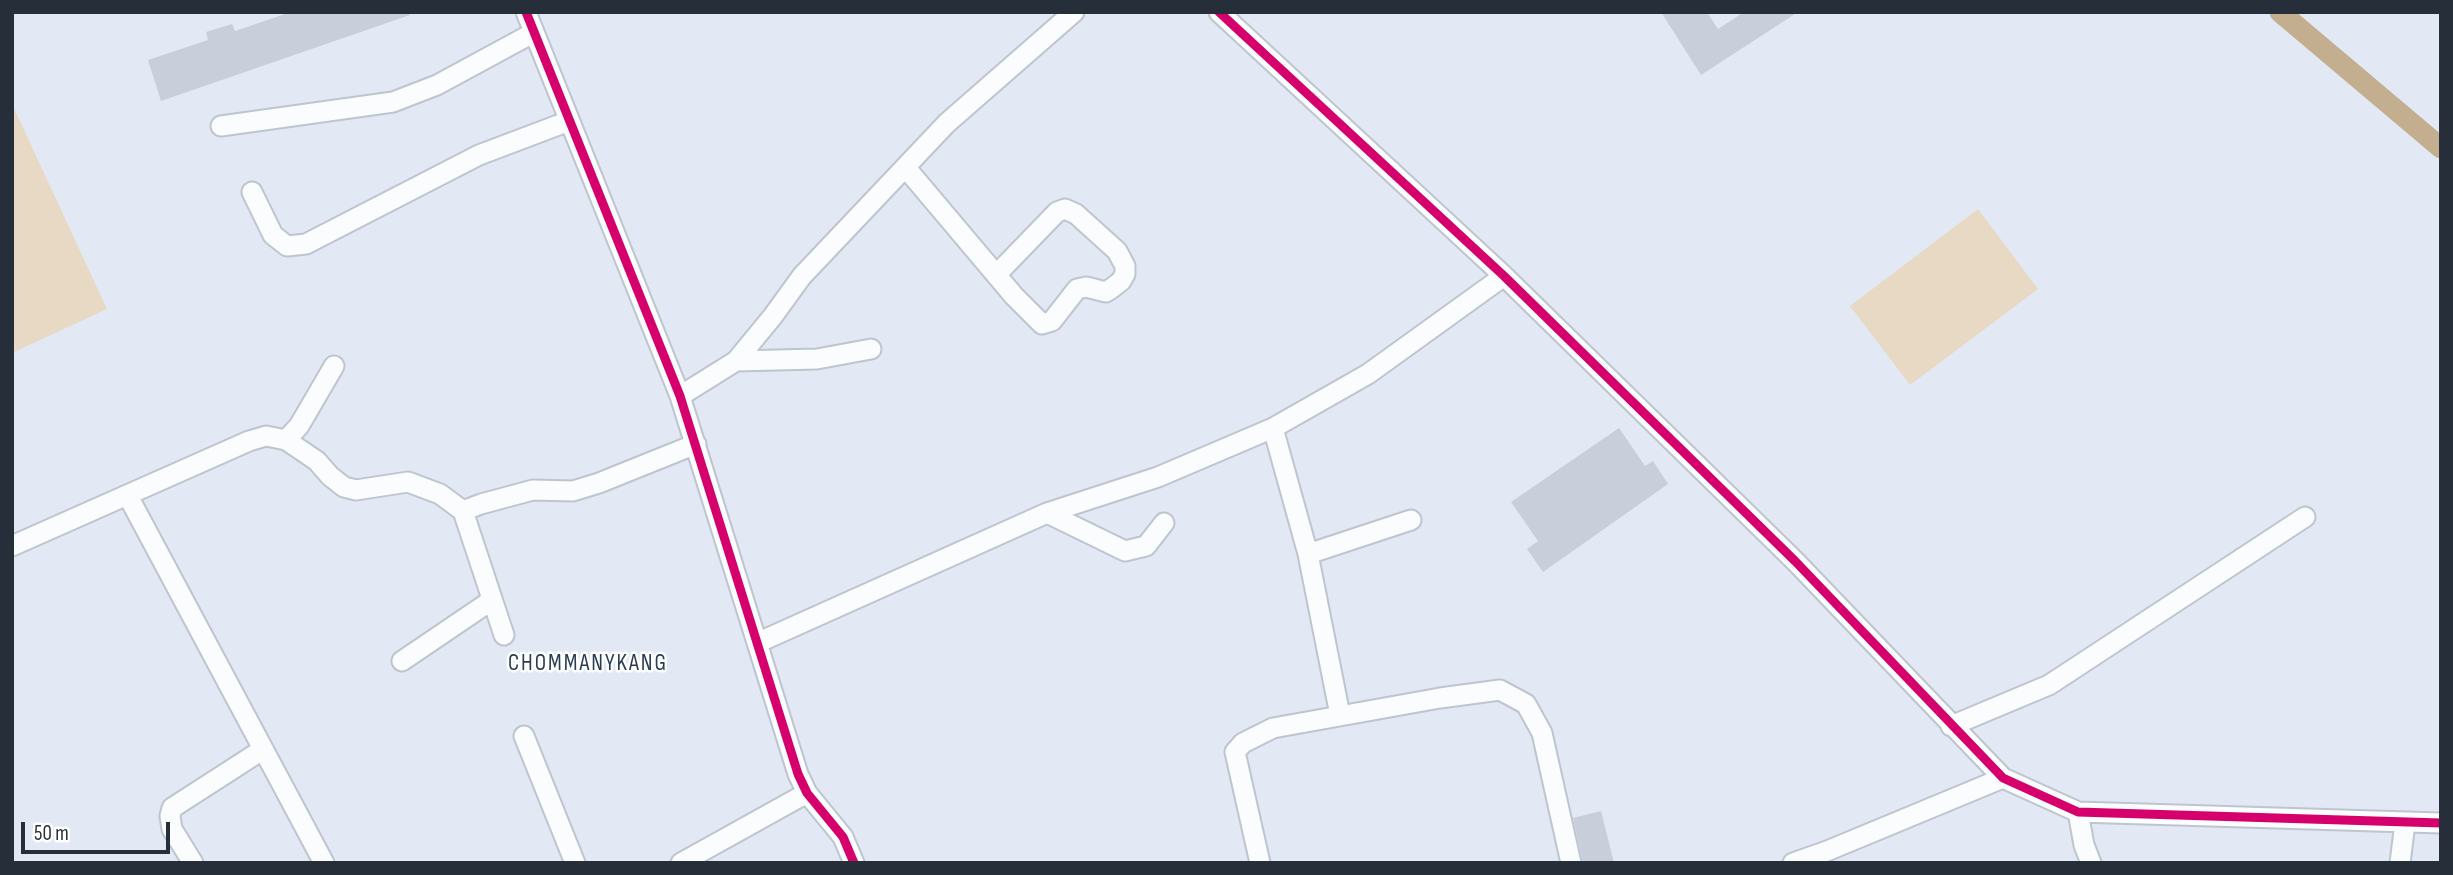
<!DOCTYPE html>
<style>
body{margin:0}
#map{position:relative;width:2453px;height:875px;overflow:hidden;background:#e2e9f4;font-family:"Sofia Sans Condensed",sans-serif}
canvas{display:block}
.frame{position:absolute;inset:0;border:14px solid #262e3a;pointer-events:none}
.scale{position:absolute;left:21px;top:822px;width:149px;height:32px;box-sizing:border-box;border:4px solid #262e3a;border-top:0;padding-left:9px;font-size:21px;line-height:24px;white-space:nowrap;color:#262e3a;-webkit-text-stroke:5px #fff;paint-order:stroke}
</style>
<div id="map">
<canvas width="2453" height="875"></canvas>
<div class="frame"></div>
<div class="scale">50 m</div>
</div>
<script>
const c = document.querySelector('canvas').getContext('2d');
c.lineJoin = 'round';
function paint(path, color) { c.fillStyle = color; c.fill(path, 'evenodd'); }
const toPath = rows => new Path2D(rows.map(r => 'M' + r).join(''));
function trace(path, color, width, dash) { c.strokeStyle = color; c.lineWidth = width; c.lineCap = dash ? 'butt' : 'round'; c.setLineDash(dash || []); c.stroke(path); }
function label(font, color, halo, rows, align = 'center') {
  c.font = font + ' "Sofia Sans Condensed",sans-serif'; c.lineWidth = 5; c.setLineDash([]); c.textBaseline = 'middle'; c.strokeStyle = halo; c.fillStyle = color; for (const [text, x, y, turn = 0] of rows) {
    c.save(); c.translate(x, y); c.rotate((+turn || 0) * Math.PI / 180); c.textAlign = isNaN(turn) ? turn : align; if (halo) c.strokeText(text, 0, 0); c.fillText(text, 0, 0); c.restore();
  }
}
paint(toPath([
 [12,104,107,309,12,353],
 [1978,209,2038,289,1910,385,1850,306]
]), '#e7d9c4');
trace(toPath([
 [2280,12,2441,148]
]), '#c3af8f', 21);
paint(toPath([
 [291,12,409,12,410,15,161,101,148,60,208,40,206,32,232,24,235,31],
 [1661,12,1707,12,1718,29,1744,12,1798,12,1701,75],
 [1619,428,1645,466,1653,461,1668,484,1543,572,1527,549,1538,541,1511,502],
 [1601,811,1614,863,1583,863,1573,818]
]), '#c8cfda');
const minor = toPath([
 [526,12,680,396,798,774,807,793,843,837,854,863],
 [1219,12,1504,276,1795,561,2003,778,2078,812,2441,823],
 [221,126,393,102,437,85,533,33],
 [906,168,1014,296,1042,324,1052,321,1077,289,1086,287,1106,292,1112,288,1121,281,1125,274,1125,266,1117,251,1076,214,1065,209,1057,212,996,275],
 [252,192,273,235,287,246,306,244,479,155,569,121],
 [736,361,817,359,871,349],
 [680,396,736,361,773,316,802,276,947,123,1074,12],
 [1273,428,1308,554,1340,715],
 [286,440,299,426,334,366],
 [128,496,324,863],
 [463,511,481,504,533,490,573,491,599,483,696,444],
 [1047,513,1125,551,1146,546,1164,523],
 [12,546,249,441,266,436,286,440,317,461,330,476,344,487,356,490,408,482,440,494,463,511,504,635],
 [1308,554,1411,520],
 [757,643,1047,513,1158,477,1273,428,1368,374,1504,276],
 [402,661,492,600],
 [1951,726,2049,685,2305,517],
 [524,736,575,863],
 [2078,812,2084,845,2091,863],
 [193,863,172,829,170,816,172,808,262,750],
 [681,863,807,793],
 [1260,863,1235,752,1243,743,1273,728,1440,698,1500,690,1526,704,1542,733,1571,863],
 [1793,863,1827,851,2003,778],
 [2400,863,2405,823]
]);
trace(minor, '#bec5cf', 23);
trace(minor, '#fbfcfd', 19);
trace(toPath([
 [526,12,680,396,798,774,807,793,843,837,854,863],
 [1219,12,1504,276,1795,561,2003,778,2078,812,2441,823]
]), '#d6006c', 9);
c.letterSpacing = '2px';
label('23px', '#2b3c55', '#fff', [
 ["CHOMMANYKANG",588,664]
]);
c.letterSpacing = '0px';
</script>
